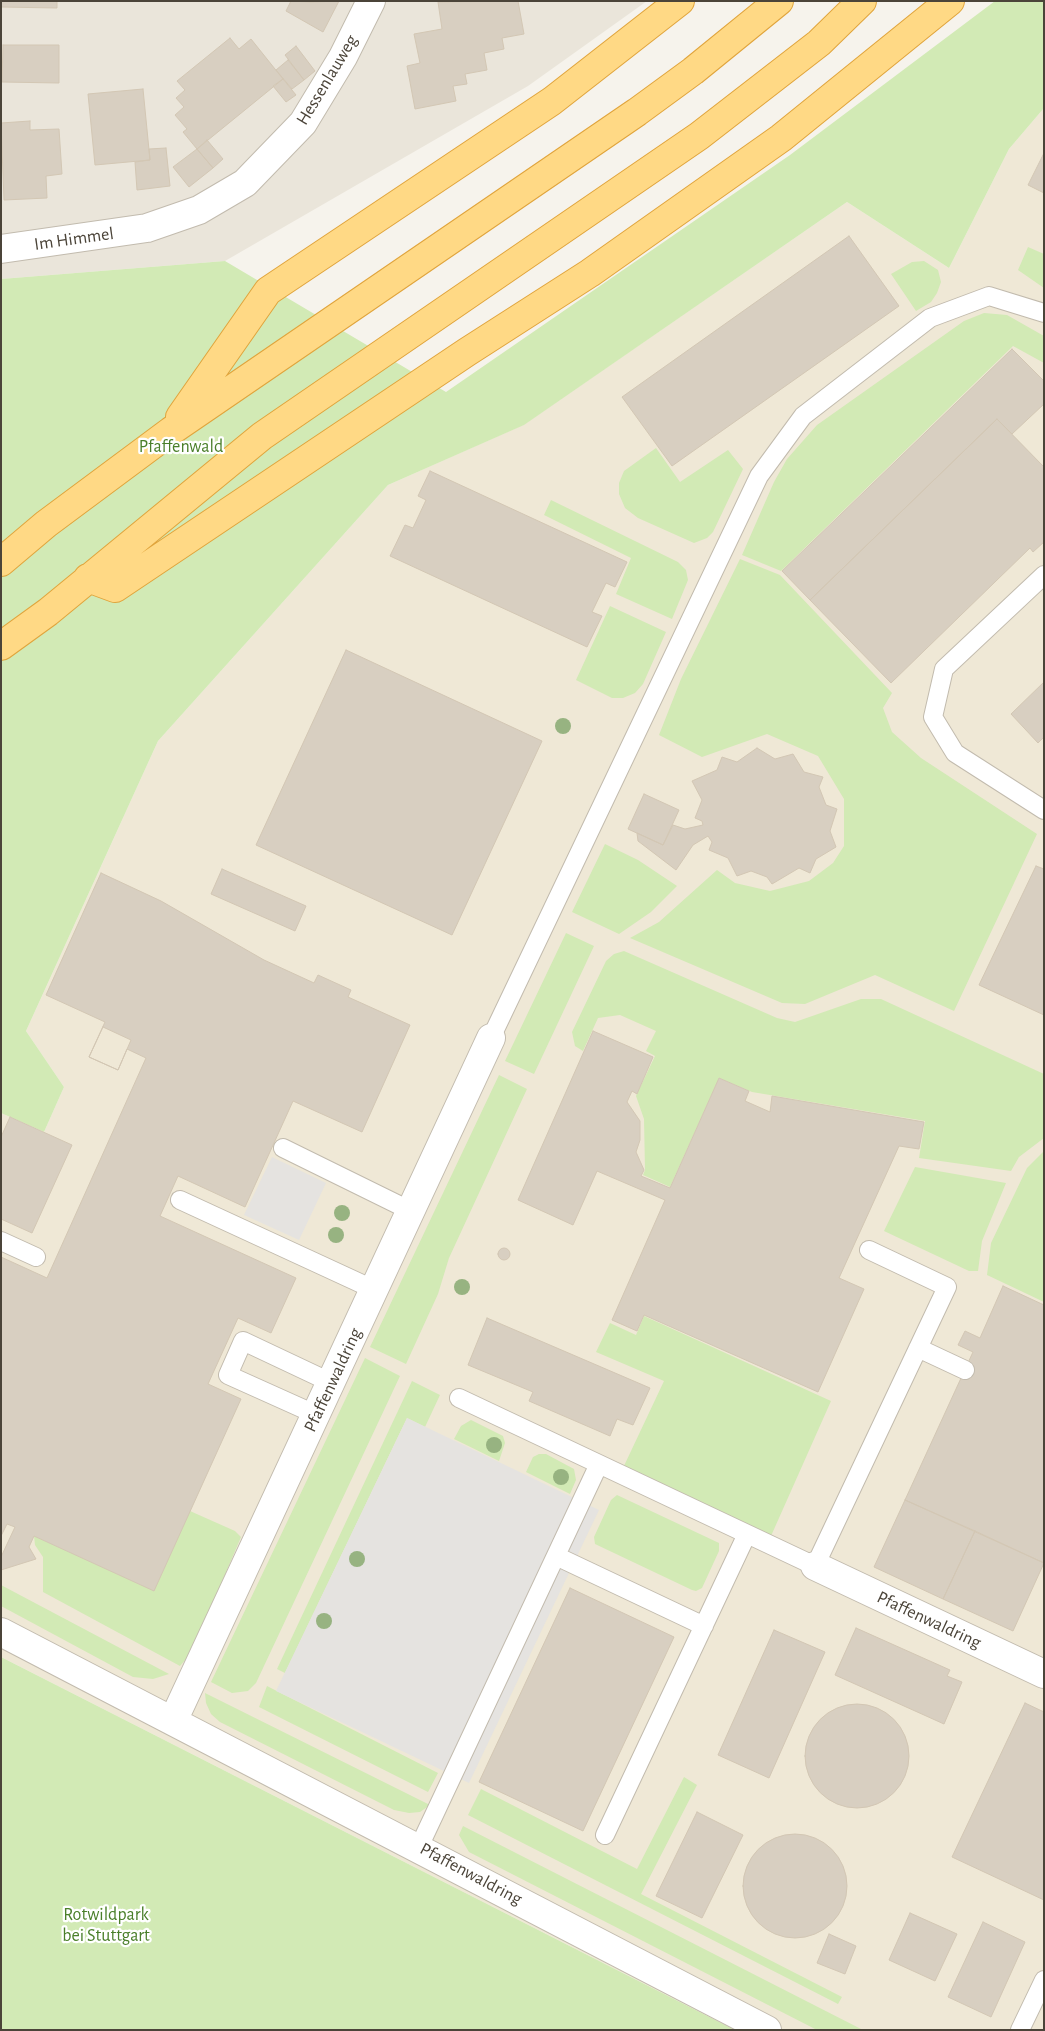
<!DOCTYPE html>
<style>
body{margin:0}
#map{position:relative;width:1045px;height:2031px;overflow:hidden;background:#f6f3ec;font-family:"Alegreya Sans",sans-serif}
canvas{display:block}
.frame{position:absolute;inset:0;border:2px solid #4b4439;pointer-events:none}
</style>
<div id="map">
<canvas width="1045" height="2031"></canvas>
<div class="frame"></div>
</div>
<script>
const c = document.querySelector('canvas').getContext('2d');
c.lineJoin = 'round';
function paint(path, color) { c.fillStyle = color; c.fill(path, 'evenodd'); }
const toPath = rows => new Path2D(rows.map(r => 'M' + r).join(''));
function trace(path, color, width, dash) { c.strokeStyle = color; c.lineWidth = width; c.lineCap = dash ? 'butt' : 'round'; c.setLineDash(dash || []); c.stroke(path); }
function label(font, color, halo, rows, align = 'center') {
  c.font = font + ' "Alegreya Sans",sans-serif'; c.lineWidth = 4.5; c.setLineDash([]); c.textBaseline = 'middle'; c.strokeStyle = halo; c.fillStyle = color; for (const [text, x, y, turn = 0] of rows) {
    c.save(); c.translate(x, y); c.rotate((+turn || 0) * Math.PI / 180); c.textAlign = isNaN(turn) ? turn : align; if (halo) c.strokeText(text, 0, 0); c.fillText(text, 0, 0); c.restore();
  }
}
paint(toPath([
 [1,1,647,1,528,86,225,261,1,279]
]), '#eae5da');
paint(toPath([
 [1044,108,1044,2030,735,2030,1,1657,1,1113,44,1132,64,1087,26,1031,158,741,388,485,523,425,847,202,949,268,1009,149]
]), '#efe8d6');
paint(toPath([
 [995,1,1044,1,1044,108,1009,149,949,268,847,202,524,425,388,485,158,741,26,1031,64,1087,44,1132,1,1113,1,279,225,261,446,392,790,155],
 [1028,247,1044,254,1044,288,1018,270],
 [924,261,938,270,941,282,937,293,931,302,916,311,891,274,912,262],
 [984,313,1007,315,1044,336,1044,363,1013,346,781,571,742,555,774,482,787,459,817,425,964,321],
 [656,448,680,482,728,450,743,469,713,532,707,538,694,543,638,518,625,508,619,494,619,483,624,471],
 [551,500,678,562,686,570,688,580,672,619,616,594,631,558,544,515],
 [740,559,780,575,892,693,883,708,892,732,921,758,1037,834,954,1011,875,975,805,1004,782,1003,630,938,659,922,717,870,735,883,770,891,809,881,833,863,844,846,844,799,818,756,767,734,702,757,659,735,681,679],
 [610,606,666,632,643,684,635,693,623,698,612,698,576,680],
 [605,844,638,860,677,886,651,912,619,934,572,912],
 [566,933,594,946,534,1074,505,1061],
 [624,951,777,1018,795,1022,861,999,881,999,1044,1074,1044,1138,1019,1157,1011,1171,919,1158,925,1121,752,1092,719,1078,670,1187,643,1175,645,1170,644,1119,636,1096,655,1056,646,1051,656,1031,620,1015,598,1018,583,1051,575,1046,572,1032,606,961,614,954],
 [499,1075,527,1089,449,1258,438,1294,406,1364,370,1347],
 [1044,1151,1044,1302,987,1275,991,1243,1027,1168],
 [915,1167,1006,1183,982,1241,978,1271,969,1271,884,1231],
 [644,1316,831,1401,771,1536,623,1468,664,1381,596,1352,610,1323,636,1335],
 [365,1358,400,1376,256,1683,248,1691,232,1693,211,1682],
 [412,1381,440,1395,425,1427,407,1418,285,1673,277,1669],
 [471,1420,503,1436,505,1443,499,1461,454,1439,461,1426],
 [539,1454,546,1454,574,1469,576,1480,570,1494,526,1472,533,1457],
 [617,1495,719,1543,719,1551,702,1588,696,1591,692,1590,595,1544,594,1537,611,1500],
 [190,1511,235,1531,241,1537,192,1652,180,1666,43,1592,43,1557,35,1545,34,1536,154,1590],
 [1,1585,169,1674,153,1679,133,1677,1,1606],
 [1,1657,735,2030,1,2030],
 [267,1686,438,1773,428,1792,259,1707],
 [205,1693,430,1805,420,1812,409,1813,394,1810,220,1722,211,1714,206,1703],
 [684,1777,697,1785,641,1894,842,1997,838,2004,468,1815,481,1789,637,1869],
 [463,1826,863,2030,817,2030,469,1852,459,1835]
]), '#d2eab5');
paint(toPath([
 [272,1157,326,1183,299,1240,244,1215],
 [407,1418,599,1510,469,1783,276,1691]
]), '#e5e3e0');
const building = toPath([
 [1,1,57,1,57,8,1,7,1,1],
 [291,1,311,2,339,1,323,32,286,11,291,1],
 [518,1,524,34,502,38,504,49,484,53,487,70,465,74,467,84,453,86,456,101,415,109,407,66,420,63,414,34,442,29,438,2,518,1],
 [230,38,239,49,251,39,283,79,197,149,183,132,187,129,175,115,184,107,176,98,185,90,177,81,230,38],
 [3,45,59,45,59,83,2,82,3,45],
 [296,46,315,71,304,80,285,55,296,46],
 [288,60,304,80,292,89,276,70,288,60],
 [283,79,296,95,286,102,273,86,283,79],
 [143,89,150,160,95,165,88,94,143,89],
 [30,121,30,130,59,129,62,174,46,176,47,198,4,200,1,123,30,121],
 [207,140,223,159,213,168,197,149,207,140],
 [166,148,170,186,137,190,135,162,150,160,149,149,166,148],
 [197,149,213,168,189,187,173,167,197,149],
 [1044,153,1044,193,1028,185,1044,153],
 [849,236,899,306,672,466,622,397,849,236],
 [1012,349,1044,381,1044,404,1012,434,997,419,810,600,782,571,1012,349],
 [997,419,1044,467,1044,542,1033,552,1030,548,891,683,810,600,997,419],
 [430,471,627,562,615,587,606,583,592,612,602,616,587,647,390,556,405,525,413,528,426,500,418,496,430,471],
 [346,650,542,741,452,935,256,845,346,650],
 [1044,682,1044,737,1038,743,1011,714,1044,682],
 [757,748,775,759,793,754,804,772,823,777,819,787,826,805,837,809,830,831,836,847,816,859,810,873,799,868,772,884,767,877,751,871,737,876,728,858,709,850,712,842,708,836,693,845,676,870,638,841,637,833,663,845,673,825,685,829,703,825,702,821,695,818,702,800,692,781,717,770,722,757,737,762,757,748],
 [644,794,679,810,663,845,628,829,644,794],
 [1036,866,1044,869,1044,1015,979,985,1036,866],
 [222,869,306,906,295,931,211,894,222,869],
 [101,873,161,901,264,960,314,983,318,975,351,990,348,997,410,1025,362,1132,293,1101,245,1207,178,1176,160,1216,296,1278,271,1333,238,1318,208,1384,241,1399,154,1591,34,1536,29,1547,36,1559,1,1570,1,1557,15,1527,7,1524,1,1536,1,1257,47,1278,146,1058,127,1049,118,1070,89,1057,105,1022,46,995,101,873],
 [103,1027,131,1040,118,1070,89,1057,103,1027],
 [593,1031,653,1057,637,1094,632,1091,627,1102,640,1121,640,1140,636,1152,644,1170,641,1176,670,1188,719,1078,749,1091,745,1101,770,1112,772,1096,924,1122,919,1149,899,1146,839,1278,864,1289,818,1392,644,1315,637,1331,612,1320,665,1200,597,1171,573,1225,518,1200,593,1031],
 [10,1117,72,1145,32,1233,1,1219,1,1137,10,1117],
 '498 1254a6 6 0 1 1 12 0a6 6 0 1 1-12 0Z',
 [1003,1286,1044,1305,1044,1563,905,1500,973,1352,958,1345,965,1331,980,1338,1003,1286],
 [487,1318,650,1388,633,1425,617,1419,610,1436,529,1401,533,1392,468,1365,487,1318],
 [905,1500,975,1531,943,1599,874,1567,905,1500],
 [975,1531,1044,1563,1013,1631,943,1599,975,1531],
 [570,1588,674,1637,583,1831,479,1782,570,1588],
 [856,1628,950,1670,947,1676,962,1682,944,1724,835,1675,856,1628],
 [774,1630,825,1652,769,1778,718,1755,774,1630],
 [1025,1703,1044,1712,1044,1900,952,1857,1025,1703],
 '805 1756a52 52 0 1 1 104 0a52 52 0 1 1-104 0Z',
 [697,1812,743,1835,702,1918,656,1896,697,1812],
 '743 1886a52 52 0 1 1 104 0a52 52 0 1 1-104 0Z',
 [910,1913,957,1934,935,1981,889,1960,910,1913],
 [983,1922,1025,1942,991,2017,948,1997,983,1922],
 [829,1934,856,1946,845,1974,817,1963,829,1934]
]);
paint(building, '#d8cfc1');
trace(building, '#d3c7b4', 1);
const service = toPath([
 [1044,575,944,669,933,717,955,753,1044,810],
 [491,1038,759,476,803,416,930,318,989,296,1044,313],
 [283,1148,411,1211],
 [180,1200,375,1290],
 [1,1241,36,1257],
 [918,1348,965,1370],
 [459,1398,815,1566,947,1287,869,1250],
 [317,1415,228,1375,243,1341,332,1383],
 [556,1556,704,1626],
 [605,1835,747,1534],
 [419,1847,599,1464],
 [1020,2030,1044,1980]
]);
const minor = toPath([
 [1,249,147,228,199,210,245,183,303,123,343,57,371,1],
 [815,1566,1044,1674],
 [1,1632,767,2030],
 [173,1721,491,1038]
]);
const trunk = toPath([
 [180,417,268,291,552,101,680,1],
 [1,562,46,524,171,431,637,112,693,71,779,1],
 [88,578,115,588,467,352,590,273,781,138,950,1],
 [1,646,48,612,262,436,699,136,819,43,862,1]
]);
trace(service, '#c2bbae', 20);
trace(minor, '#c2bbae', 30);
trace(trunk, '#e0a43c', 30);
trace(service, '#fff', 18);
trace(minor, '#fff', 28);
trace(trunk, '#ffd985', 28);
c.fillStyle = '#97b381';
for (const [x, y] of [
 [563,726],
 [342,1213],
 [336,1235],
 [462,1287],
 [494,1445],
 [561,1477],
 [357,1559],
 [324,1621]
]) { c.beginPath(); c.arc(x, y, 8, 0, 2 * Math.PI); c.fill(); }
label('18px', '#4b4439', '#fff', [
 ["Hessenlauweg",327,80,-59],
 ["Im Himmel",74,239,-8],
 ["Pfaffenwaldring",333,1380,-65],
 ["Pfaffenwaldring",929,1620,25],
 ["Pfaffenwaldring",471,1874,28]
]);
label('18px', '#4a7f2a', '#fff', [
 ["Pfaffenwald",181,447],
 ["Rotwildpark",106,1915],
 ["bei Stuttgart",106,1936]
]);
</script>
